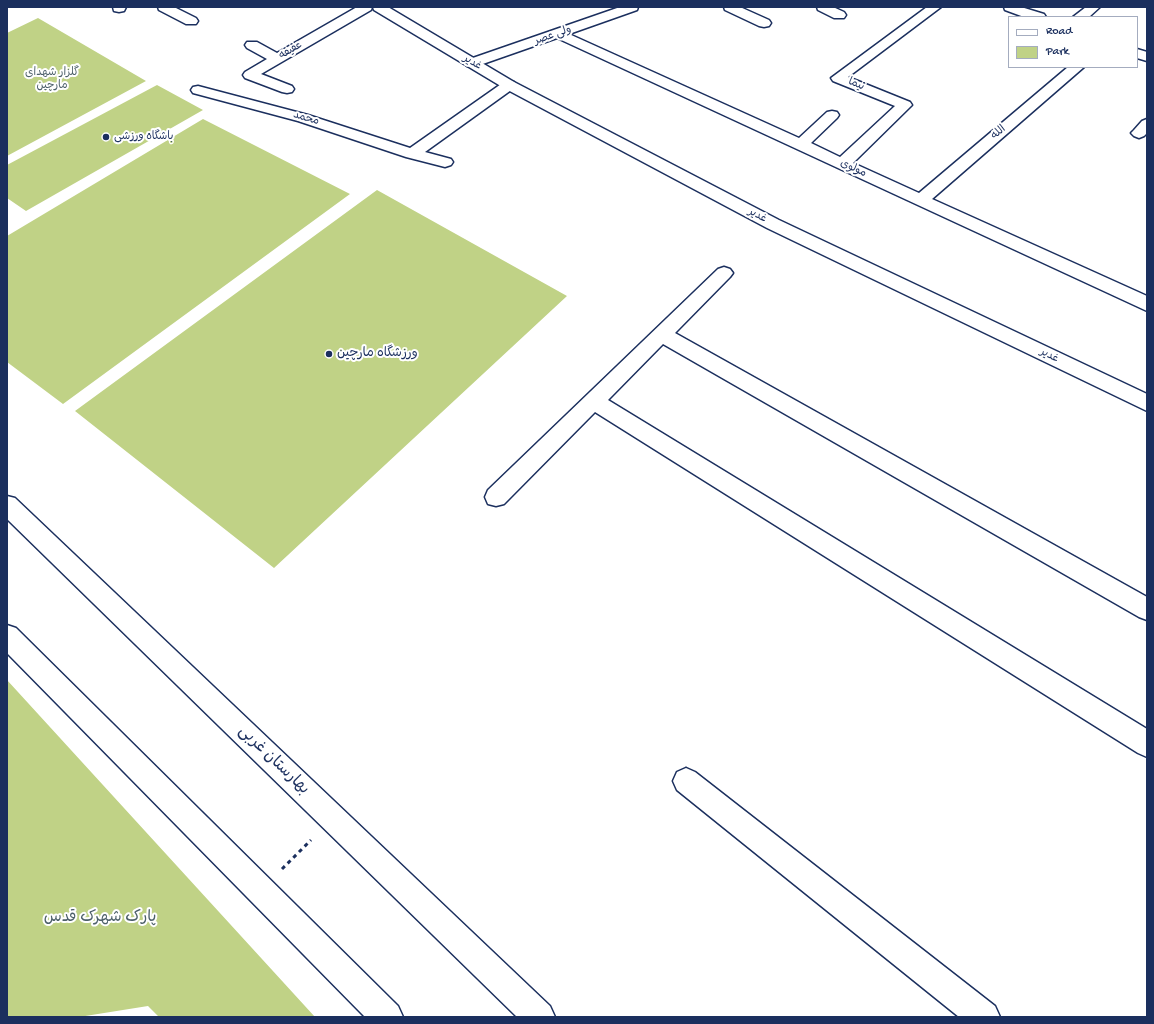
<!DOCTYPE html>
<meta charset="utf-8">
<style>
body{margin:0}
#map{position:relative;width:1154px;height:1024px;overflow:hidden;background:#fff;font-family:"Gochi Hand",sans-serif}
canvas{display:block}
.frame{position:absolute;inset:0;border:8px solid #1b2f5e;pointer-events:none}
.legend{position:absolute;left:1008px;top:16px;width:130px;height:52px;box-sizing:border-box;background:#fff;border:1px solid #a4acbf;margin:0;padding:5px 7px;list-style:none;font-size:12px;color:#1b2f5e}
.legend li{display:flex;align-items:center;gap:8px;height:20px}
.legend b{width:20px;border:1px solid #a4acbf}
</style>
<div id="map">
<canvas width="1154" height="1024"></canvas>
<div class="frame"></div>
<ul class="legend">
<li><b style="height:5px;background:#fff"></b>Road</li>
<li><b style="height:11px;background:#c0d286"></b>Park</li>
</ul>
</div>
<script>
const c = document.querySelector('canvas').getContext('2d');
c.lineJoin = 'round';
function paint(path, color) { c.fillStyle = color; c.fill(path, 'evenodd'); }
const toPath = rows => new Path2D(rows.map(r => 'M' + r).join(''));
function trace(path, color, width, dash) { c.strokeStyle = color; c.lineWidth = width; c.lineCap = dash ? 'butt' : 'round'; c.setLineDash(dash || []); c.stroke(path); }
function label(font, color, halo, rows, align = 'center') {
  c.font = font + ' "Gochi Hand","Playpen Sans Arabic",sans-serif'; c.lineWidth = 4; c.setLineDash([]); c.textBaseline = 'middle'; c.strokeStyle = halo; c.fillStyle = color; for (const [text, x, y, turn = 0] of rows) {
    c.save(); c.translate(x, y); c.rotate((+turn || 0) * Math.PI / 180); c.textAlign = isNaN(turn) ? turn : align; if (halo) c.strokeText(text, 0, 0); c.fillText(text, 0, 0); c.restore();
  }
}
paint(toPath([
 [38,18,146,81,7,156,7,33],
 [157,85,203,110,26,211,7,198,7,165],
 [203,119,350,194,63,404,7,362,7,236],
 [377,190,567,296,274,568,75,411],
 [7,680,315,1017,159,1017,148,1006,79,1017,7,1017]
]), '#c0d286');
const street = toPath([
 [113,7,126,7,124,11,119,12,114,11,113,7],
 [158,7,174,7,196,18,198,21,196,24,186,24,159,10,158,7],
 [357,7,372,7,371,10,261,74,292,86,294,89,292,92,287,93,282,92,245,78,243,75,245,72,267,59,247,48,245,45,247,42,257,42,277,53,357,7],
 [620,7,638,7,637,10,569,34,799,138,827,112,832,111,837,112,839,115,837,118,811,143,840,157,895,106,833,81,831,78,927,7,941,7,848,77,910,102,912,105,853,163,919,193,1068,67,1084,67,932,199,1147,296,1147,311,557,38,477,66,472,67,467,66,465,63,467,60,620,7],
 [724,7,740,7,769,20,771,23,769,26,764,27,759,26,725,10,724,7],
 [817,7,833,7,844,12,846,15,844,18,834,18,818,10,817,7],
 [1004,7,1021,7,1044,14,1046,17,1024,17,1005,10,1004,7],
 [1086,7,1100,7,1089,17,1073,17,1086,7],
 [1137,49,1147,52,1147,61,1137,58,1137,49],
 [509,81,514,82,516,85,514,88,425,152,451,159,453,162,451,165,445,167,406,157,298,121,193,93,191,90,193,87,198,86,308,115,410,148,504,82,509,81],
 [1147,119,1147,133,1144,136,1139,138,1134,136,1131,133,1134,130,1142,121,1147,119],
 [724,267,730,269,733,273,730,277,675,333,1147,597,1147,620,1139,617,663,344,608,400,1147,729,1147,757,1138,753,595,412,504,504,496,506,488,504,485,497,488,490,718,269,724,267],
 [686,768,695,772,995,1006,1000,1017,959,1017,677,790,673,781,677,772,686,768]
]);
const secondary = toPath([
 [373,7,388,7,514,82,779,220,1147,394,1147,411,767,228,504,88,374,10,373,7]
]);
const primary = toPath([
 [7,496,15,498,550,1006,555,1017,517,1017,7,519,7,496],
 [7,625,16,628,398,1006,403,1017,365,1017,7,653,7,625]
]);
trace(street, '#1b2f5e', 3);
trace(secondary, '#1b2f5e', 3);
trace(primary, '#1b2f5e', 3);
trace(toPath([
 [282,869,311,840]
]), '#1b2f5e', 3, [4, 4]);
paint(street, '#fff');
paint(secondary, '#fff');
paint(primary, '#fff');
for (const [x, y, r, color] of [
 [106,137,4,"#1b2f5e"],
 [329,354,4,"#1b2f5e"]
]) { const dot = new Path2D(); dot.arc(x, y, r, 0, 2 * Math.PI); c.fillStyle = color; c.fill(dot); trace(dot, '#fff', 1.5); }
label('11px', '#1b2f5e', '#fff', [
 ["ولی عصر",553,36,-19],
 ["عفیفه",291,51,-31],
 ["غدیر",472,63,31],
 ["نیما",856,85,22],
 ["محمد",306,119,17],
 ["الله",999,133,-40],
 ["مولوی",853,169,25],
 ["غدیر",757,216,28],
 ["غدیر",1049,356,26]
]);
label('11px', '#4d606a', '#fff', [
 ["گلزار شهدای",52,73],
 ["مارچین",52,86]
]);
label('11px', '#1b2f5e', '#fff', [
 ["باشگاه ورزشی",114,137]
], 'left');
label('13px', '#1b2f5e', '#fff', [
 ["ورزشگاه مارچین",337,354]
], 'left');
label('16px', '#1b2f5e', '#fff', [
 ["بهارستان غربی",273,761,44]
]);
label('16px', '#4d606a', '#fff', [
 ["پارک شهرک قدس",100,919]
]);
</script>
